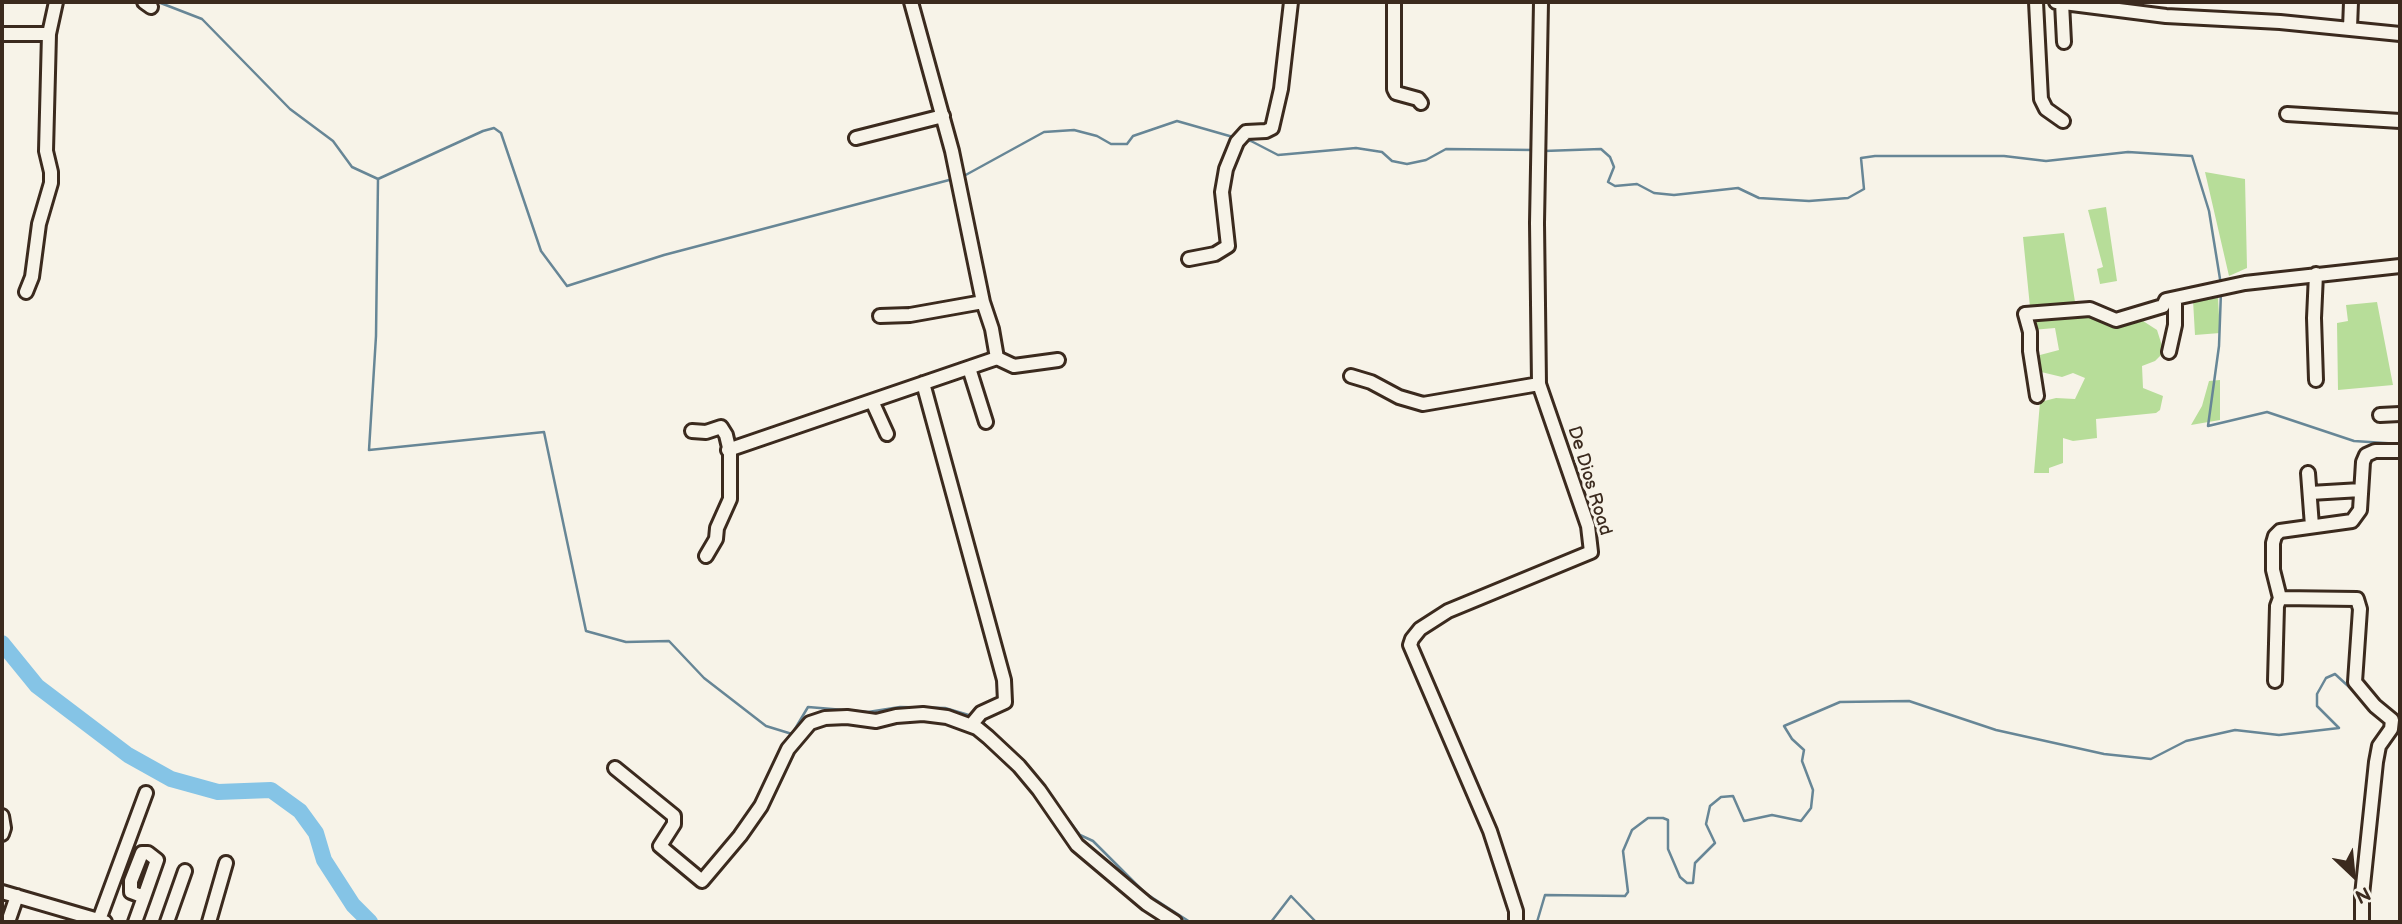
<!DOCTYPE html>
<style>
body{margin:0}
#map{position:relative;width:2402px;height:924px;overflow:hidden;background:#f7f3e8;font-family:"Balsamiq Sans",sans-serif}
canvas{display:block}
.frame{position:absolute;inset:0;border:4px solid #3b2a1e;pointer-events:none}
.north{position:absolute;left:2318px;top:840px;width:70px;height:70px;-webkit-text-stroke:5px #f7f3e8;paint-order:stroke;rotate:154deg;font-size:19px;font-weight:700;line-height:28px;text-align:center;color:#3b2a1e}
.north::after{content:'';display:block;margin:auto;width:24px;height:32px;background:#3b2a1e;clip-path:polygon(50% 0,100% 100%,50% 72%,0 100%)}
</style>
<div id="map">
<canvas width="2402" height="924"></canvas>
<div class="frame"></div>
<div class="north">N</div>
</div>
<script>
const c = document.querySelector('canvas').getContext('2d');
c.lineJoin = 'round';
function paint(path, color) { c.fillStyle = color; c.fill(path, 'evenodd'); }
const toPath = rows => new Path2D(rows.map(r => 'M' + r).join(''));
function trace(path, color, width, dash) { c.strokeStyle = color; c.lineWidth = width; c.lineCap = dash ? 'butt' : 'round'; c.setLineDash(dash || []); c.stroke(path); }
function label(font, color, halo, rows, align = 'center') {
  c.font = font + ' "Balsamiq Sans",sans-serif'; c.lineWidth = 6; c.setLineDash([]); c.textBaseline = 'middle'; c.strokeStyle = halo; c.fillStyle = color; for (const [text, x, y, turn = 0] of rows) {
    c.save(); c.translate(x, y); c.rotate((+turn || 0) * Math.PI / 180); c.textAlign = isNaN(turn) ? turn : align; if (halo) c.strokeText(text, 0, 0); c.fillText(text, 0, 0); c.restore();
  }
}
paint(toPath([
 [2205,172,2245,179,2247,268,2229,276],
 [2106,207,2117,281,2100,284,2097,269,2103,267,2088,210],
 [2064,233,2076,308,2030,307,2023,237],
 [2218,298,2220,333,2195,335,2193,300],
 [2377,302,2393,385,2338,390,2337,323,2348,321,2346,305],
 [2084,311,2114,327,2140,319,2157,330,2164,352,2155,361,2142,366,2143,388,2163,396,2160,410,2156,413,2096,419,2097,438,2073,441,2063,438,2063,463,2049,468,2049,473,2034,473,2040,402,2056,398,2075,399,2085,378,2073,373,2062,377,2037,371,2032,353,2040,355,2059,350,2055,328,2032,330,2034,316],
 [2220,380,2220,420,2191,425,2202,406,2209,381]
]), '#b7dd99');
trace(toPath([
 [158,2,202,19,290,109,333,141,352,167,378,179,483,131,494,128,501,133,541,251,567,286,664,255,953,179],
 [1243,140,1251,141,1278,155,1356,148,1382,152,1392,161,1407,164,1426,160,1446,149,1534,150],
 [1544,151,1601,149,1610,157,1614,167,1608,182,1615,186,1637,184,1654,193,1674,195,1738,188,1759,198,1809,201,1848,198,1864,189,1861,158,1875,156,2004,156,2046,161,2128,152,2192,156,2209,211,2221,285],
 [962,177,1044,132,1074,130,1097,136,1111,144,1127,144,1133,136,1177,121,1233,137],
 [378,179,376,336,369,450,544,432,586,631,626,642,669,641,704,678,766,726,792,734,808,707,868,712,900,707,945,708,972,716],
 [2221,292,2219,346,2208,426,2267,412,2354,441,2400,444],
 [981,720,998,738],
 [1039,781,1080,835,1093,841,1145,893,1190,922],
 [1271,922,1291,896,1316,922],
 [1537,922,1545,895,1625,896,1628,892,1623,851,1632,830,1648,818,1663,818,1668,820,1668,849,1680,877,1687,883,1693,883,1695,863,1715,843,1706,824,1710,806,1721,797,1733,796,1744,821,1772,815,1801,821,1811,808,1813,790,1802,761,1804,750,1792,739,1784,726,1840,702,1909,701,1996,730,2104,754,2151,759,2186,741,2235,730,2279,735,2339,728,2317,706,2317,694,2326,678,2335,674,2360,697]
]), '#678696', 2.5);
trace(toPath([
 [2,643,37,686,128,755,171,779,218,792,271,790,300,811,316,833,324,860,353,905,370,922]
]), '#85c4e6', 16);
const minor = toPath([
 [144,2,151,7],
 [1394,2,1394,89,1396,93,1418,99,1421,103],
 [2036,2,2041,99,2046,109,2063,121],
 [2056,2,2166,16,2280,22,2400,34],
 [2062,3,2064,42],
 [2350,28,2351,2],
 [2,34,49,34],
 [2287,114,2400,121],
 [856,138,943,116],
 [1189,259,1215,254,1228,246,1222,192,1226,169,1237,142,1246,132,1266,131,1272,128,1281,89,1291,2],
 [26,292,32,277,39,224,51,183,51,172,46,151,49,34,56,2],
 [880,316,910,315,983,302],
 [2169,352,2175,325,2175,299],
 [997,358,1014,366,1058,360],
 [969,368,986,422],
 [1351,376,1371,382,1399,397,1423,404,1539,384],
 [2316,380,2314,318,2316,274],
 [923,383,1004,680,1005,702,981,713,971,725],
 [2037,396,2030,351,2030,332,2025,314,2090,309,2116,320,2163,306,2166,300,2245,283,2400,266],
 [872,401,887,434],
 [2380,415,2400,414],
 [692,431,706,432,721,427,726,435,730,452,730,499,717,528,716,539,706,556],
 [728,450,997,358,992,329,983,302,952,151,911,2],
 [2308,473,2312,526],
 [2310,493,2361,490],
 [2275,681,2277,606,2280,598],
 [615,768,674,816,674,824,660,846,702,881,740,836,761,806,788,749,810,723,825,718,847,717,876,721,896,716,923,714,947,717,977,728,988,737,1019,766,1039,790,1077,845,1147,904,1175,922],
 [2,816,4,828,2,834],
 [2,892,105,922],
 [99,920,146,793],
 [8,922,17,896],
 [135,922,144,897,157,860,148,853,142,853,131,881,131,892,144,897],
 [167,922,185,871],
 [209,922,226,863],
 [1516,922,1516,911,1490,831,1410,645,1412,639,1420,629,1448,611,1591,552,1588,526,1539,384,1537,223,1541,2],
 [2362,922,2362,895,2376,762,2379,746,2391,729,2392,720,2375,706,2355,682,2360,609,2357,599,2280,598,2273,570,2273,543,2275,536,2280,531,2352,521,2360,510,2363,462,2366,455,2375,451,2400,451]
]);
trace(minor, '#3b2a1e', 18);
trace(minor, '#f7f3e8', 12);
label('18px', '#3b2a1e', '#f7f3e8', [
 ["De Dios Road",1589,481,73]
]);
</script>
